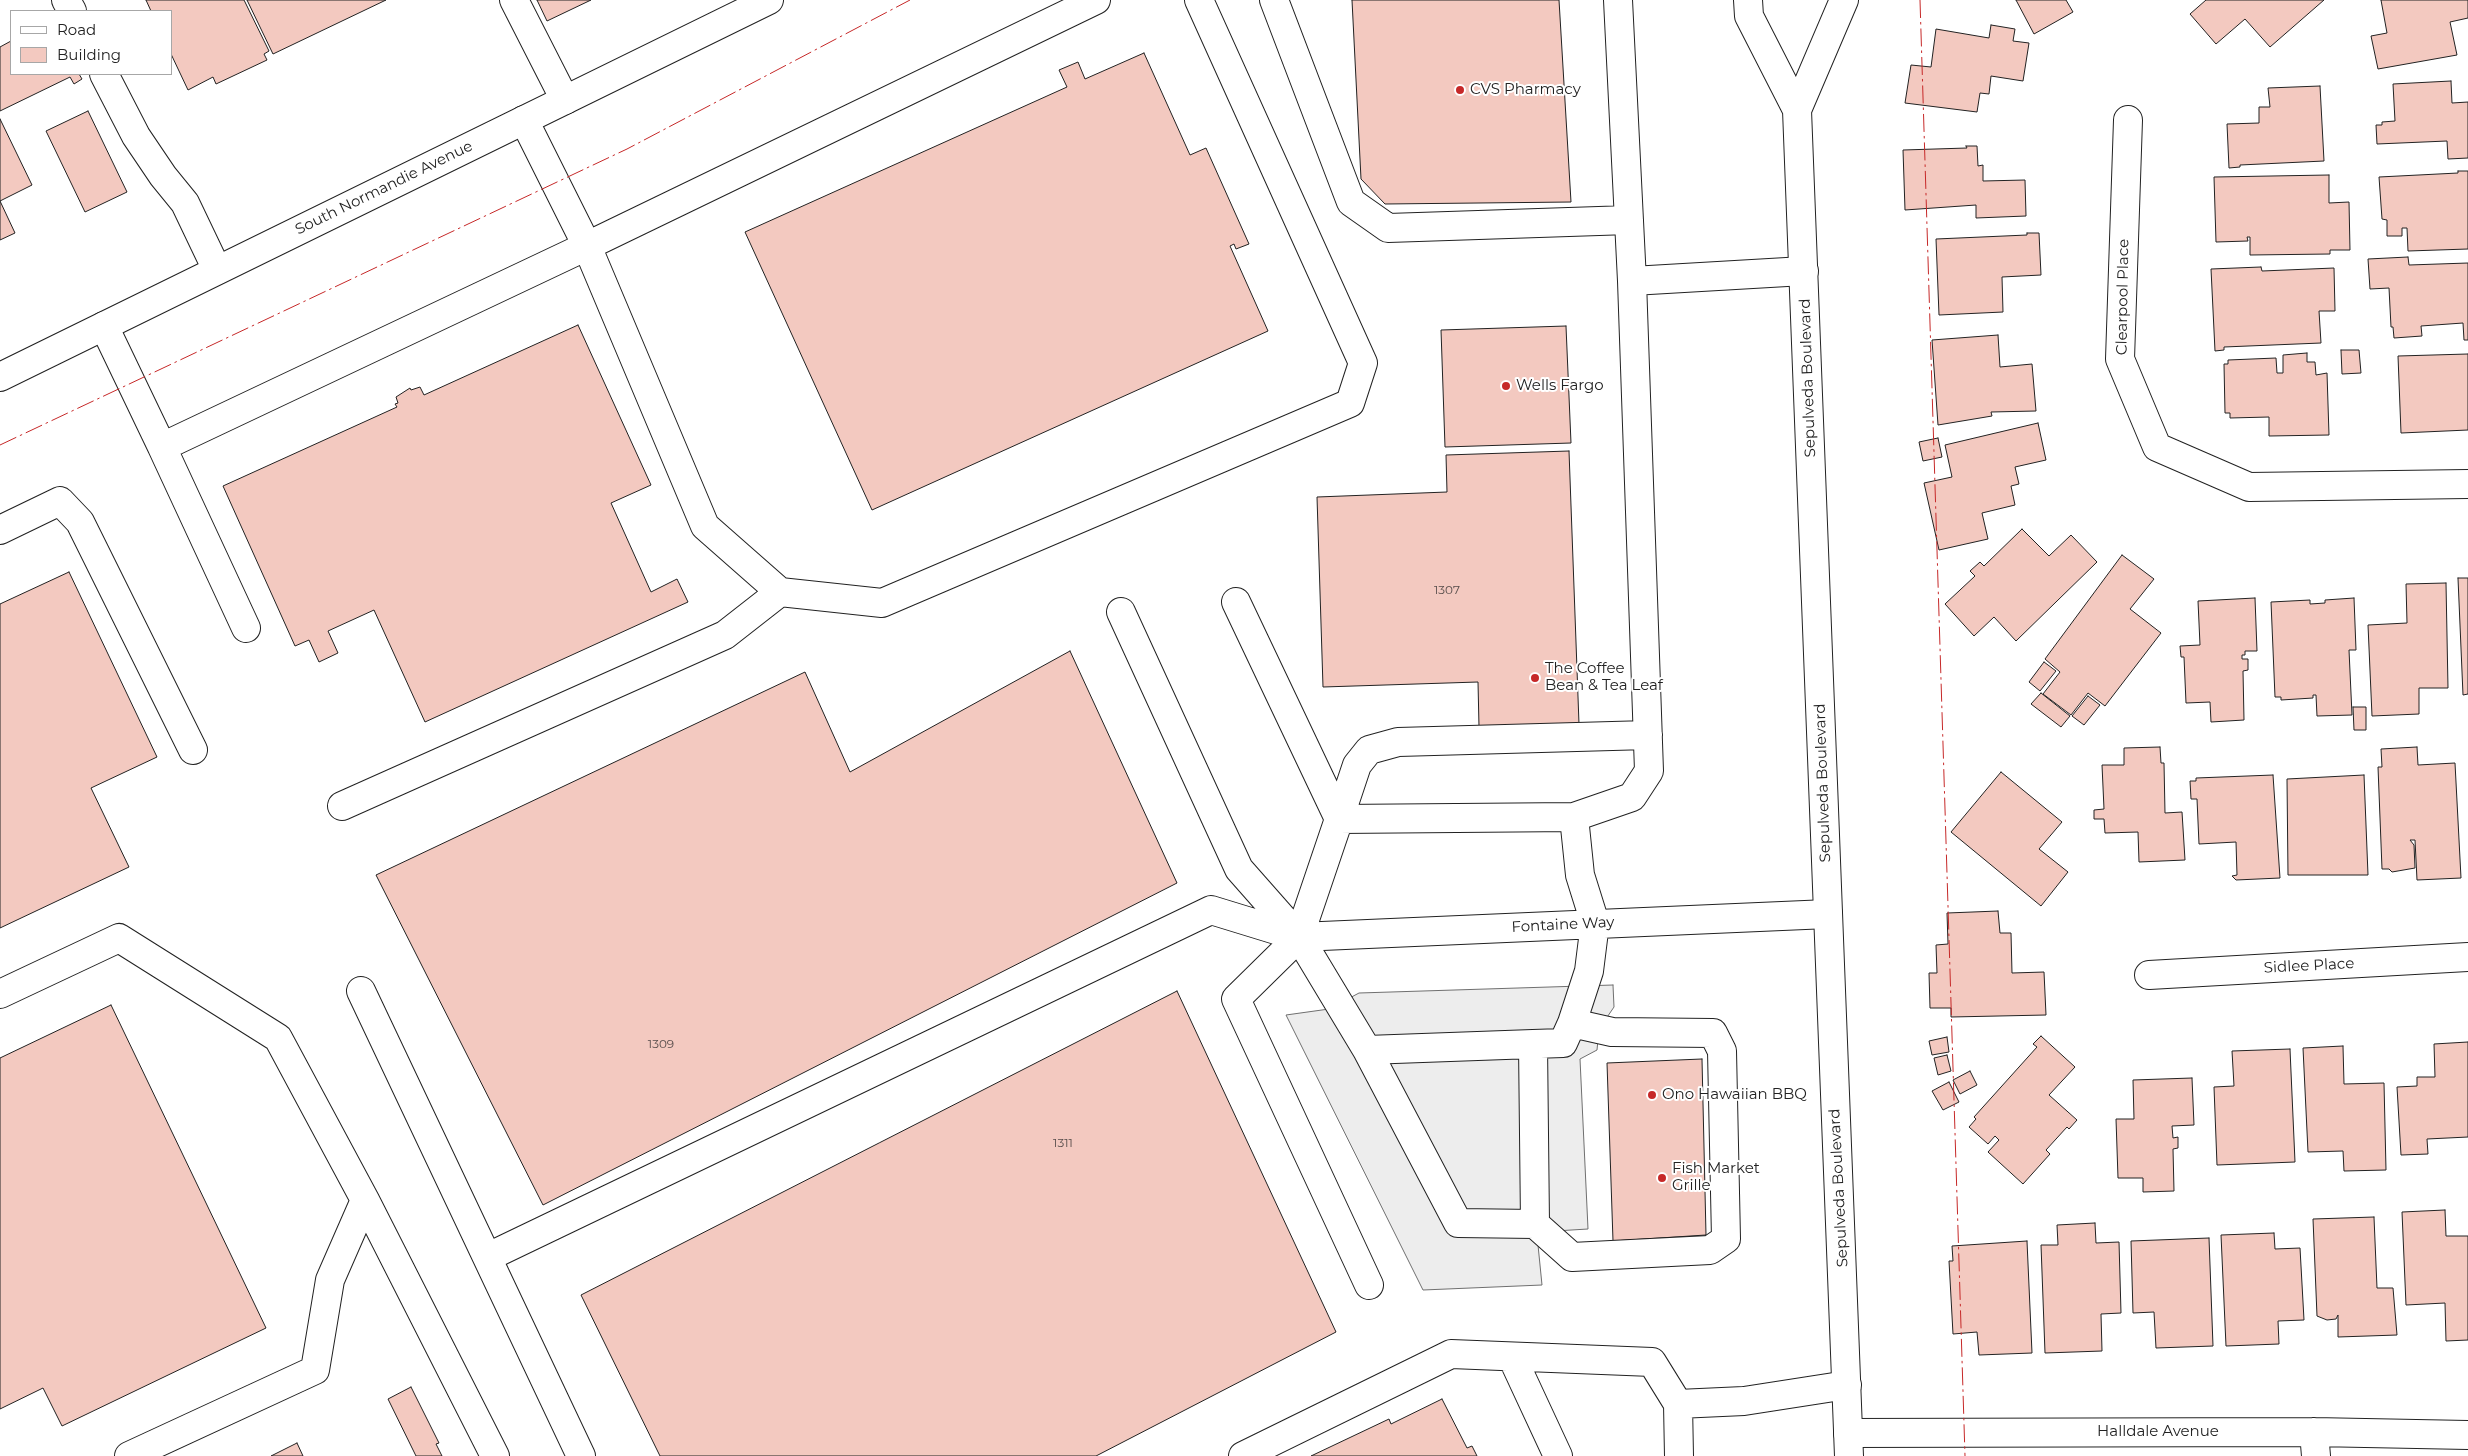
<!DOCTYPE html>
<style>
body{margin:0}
#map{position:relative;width:2468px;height:1456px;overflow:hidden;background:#fff;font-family:Montserrat,sans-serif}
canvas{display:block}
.legend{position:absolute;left:10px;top:10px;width:162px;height:65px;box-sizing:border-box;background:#fff;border:1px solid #a7a7a7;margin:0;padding:6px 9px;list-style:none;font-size:15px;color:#222}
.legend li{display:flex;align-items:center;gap:10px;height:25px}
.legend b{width:25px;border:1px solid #a7a7a7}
</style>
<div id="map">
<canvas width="2468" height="1456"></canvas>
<ul class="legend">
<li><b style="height:6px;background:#fff"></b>Road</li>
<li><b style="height:14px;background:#f3c9c0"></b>Building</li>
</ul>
</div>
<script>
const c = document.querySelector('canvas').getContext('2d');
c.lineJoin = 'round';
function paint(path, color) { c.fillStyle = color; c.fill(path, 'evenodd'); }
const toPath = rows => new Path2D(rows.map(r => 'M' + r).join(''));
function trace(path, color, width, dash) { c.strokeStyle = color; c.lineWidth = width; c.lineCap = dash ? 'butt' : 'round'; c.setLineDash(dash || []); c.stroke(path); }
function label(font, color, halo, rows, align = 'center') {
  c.font = font + ' Montserrat,sans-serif'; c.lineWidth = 4; c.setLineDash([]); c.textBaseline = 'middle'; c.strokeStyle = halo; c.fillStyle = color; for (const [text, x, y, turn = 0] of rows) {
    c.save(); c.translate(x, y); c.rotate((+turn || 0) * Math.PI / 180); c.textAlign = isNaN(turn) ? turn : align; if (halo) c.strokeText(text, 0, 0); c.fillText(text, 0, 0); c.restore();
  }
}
const parking = toPath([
 [1613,985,1614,1007,1599,1029,1597,1050,1580,1059,1588,1229,1555,1231,1538,1245,1542,1285,1423,1290,1286,1015,1329,1009,1359,993,1613,985]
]);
paint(parking, '#ededed');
trace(parking, '#6f6f6f', 1);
const building = toPath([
 [146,0,244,0,269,51,264,54,267,60,216,84,213,77,188,90,171,54,171,11,151,11,146,0],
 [247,0,386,0,273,54,247,0],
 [537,0,591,0,547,21,537,0],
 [1352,0,1559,0,1571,202,1385,204,1361,179,1352,0],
 [2016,0,2066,0,2073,12,2034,34,2016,0],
 [2206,0,2324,0,2270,47,2245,19,2216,44,2190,14,2206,0],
 [2381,0,2468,0,2468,18,2450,22,2457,55,2378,69,2371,36,2387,33,2381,0],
 [1991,25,2015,29,2013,41,2029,43,2023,81,1991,76,1989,94,1980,93,1977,112,1905,103,1911,65,1931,67,1936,29,1989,38,1991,25],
 [11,41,11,74,79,74,82,79,74,84,70,77,0,111,0,47,11,41],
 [1144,53,1190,155,1206,148,1249,244,1236,249,1234,244,1230,246,1268,331,872,510,745,232,1067,87,1059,70,1078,62,1085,79,1144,53],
 [2451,81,2452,103,2468,102,2468,158,2448,159,2447,141,2377,144,2376,125,2382,125,2382,122,2395,121,2393,84,2451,81],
 [2320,86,2324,161,2240,165,2240,167,2229,168,2227,124,2259,123,2259,107,2270,107,2268,88,2320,86],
 [88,111,127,192,85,212,46,131,88,111],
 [0,119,32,185,0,201,15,233,0,240,0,119],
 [1966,146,1977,146,1978,166,1983,165,1983,181,2025,180,2026,216,1976,218,1976,205,1905,210,1903,150,1967,148,1966,146],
 [2458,171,2468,171,2468,249,2408,251,2407,228,2402,228,2402,236,2387,236,2387,220,2382,219,2379,177,2458,173,2458,171],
 [2329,175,2329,203,2349,202,2350,250,2330,250,2330,254,2250,255,2250,237,2247,237,2248,241,2216,242,2214,177,2329,175],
 [2027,233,2039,233,2041,275,2002,277,2003,312,1939,315,1936,239,2027,235,2027,233],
 [2408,257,2409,265,2468,263,2468,340,2464,340,2463,323,2421,326,2422,336,2394,338,2393,327,2391,327,2389,288,2370,289,2368,259,2408,257],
 [2261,267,2262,271,2334,268,2335,311,2319,311,2321,343,2224,347,2224,350,2215,351,2211,269,2261,267],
 [578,325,651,485,611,503,651,592,677,579,688,602,425,722,374,610,328,631,338,653,319,662,309,640,295,646,223,486,397,407,395,404,398,403,396,397,410,388,411,390,420,387,424,395,578,325],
 [1566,326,1571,443,1445,447,1441,330,1566,326],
 [1998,335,2000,367,2032,364,2036,411,1991,412,1992,416,1938,425,1932,340,1998,335],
 [2341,350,2359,350,2361,373,2342,374,2341,350],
 [2307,353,2307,362,2315,362,2316,375,2327,373,2329,435,2269,436,2269,417,2230,418,2230,413,2225,413,2224,364,2228,364,2228,360,2276,358,2277,373,2283,373,2283,355,2307,353],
 [2468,354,2468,430,2401,433,2398,356,2468,354],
 [2038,423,2046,460,2015,467,2019,484,2011,486,2015,505,1982,513,1988,539,1939,550,1924,483,1952,477,1945,445,2038,423],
 [1938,438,1942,457,1923,461,1919,442,1938,438],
 [1569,451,1579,724,1479,727,1478,682,1323,687,1317,497,1447,492,1446,455,1569,451],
 [2022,529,2049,556,2071,535,2097,562,2016,641,1994,617,1974,636,1945,604,1975,576,1970,571,1980,562,1984,566,2022,529],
 [2122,555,2154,579,2130,609,2161,633,2105,706,2088,693,2071,715,2043,694,2060,672,2045,659,2122,555],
 [69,572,157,757,91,788,129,867,0,928,0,604,69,572],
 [2458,578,2468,578,2468,694,2463,695,2458,578],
 [2446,583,2448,688,2419,688,2419,714,2372,716,2368,625,2407,623,2406,584,2446,583],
 [2255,598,2257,651,2245,651,2245,655,2242,655,2242,659,2248,659,2248,670,2243,671,2244,720,2211,722,2210,702,2186,703,2184,657,2181,657,2180,646,2200,645,2198,601,2255,598],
 [2354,598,2356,650,2349,650,2352,715,2317,716,2316,695,2313,695,2313,698,2281,700,2281,697,2275,697,2271,602,2310,600,2310,604,2325,603,2325,600,2354,598],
 [1070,651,1177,883,543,1205,376,875,805,672,850,772,1070,651],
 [2044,662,2056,671,2040,691,2029,682,2044,662],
 [2041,693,2070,716,2061,727,2031,704,2041,693],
 [2088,696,2100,705,2084,725,2072,716,2088,696],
 [2353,707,2366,707,2366,730,2354,730,2353,707],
 [2160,747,2161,763,2164,763,2165,813,2182,812,2185,860,2139,862,2138,832,2105,833,2104,819,2094,819,2094,810,2104,809,2102,765,2124,765,2124,748,2160,747],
 [2417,747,2418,765,2455,763,2461,878,2417,880,2415,840,2410,840,2414,845,2415,868,2392,872,2389,869,2382,869,2378,767,2382,767,2381,749,2417,747],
 [2001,772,2062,822,2039,849,2068,872,2041,906,1951,832,2001,772],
 [2273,775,2280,878,2236,880,2232,876,2237,875,2236,842,2199,844,2197,799,2191,799,2190,781,2196,781,2196,778,2273,775],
 [2364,775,2368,875,2288,875,2287,779,2364,775],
 [1998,911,2000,933,2011,933,2012,973,2044,972,2046,1015,1951,1017,1951,1008,1930,1008,1929,973,1937,973,1936,945,1948,944,1947,913,1998,911],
 [1177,991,1336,1332,1096,1456,660,1456,581,1295,1177,991],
 [111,1005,266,1328,62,1426,43,1388,0,1409,0,1058,111,1005],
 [2041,1036,2075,1067,2049,1095,2077,1120,2069,1129,2067,1127,2046,1150,2050,1154,2023,1184,1988,1152,1999,1140,1995,1136,1988,1144,1969,1127,1976,1119,1974,1117,2037,1047,2033,1044,2041,1036],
 [1947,1037,1949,1052,1932,1055,1929,1041,1947,1037],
 [2468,1042,2468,1137,2427,1139,2428,1154,2401,1155,2397,1087,2417,1086,2417,1077,2435,1077,2434,1044,2468,1042],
 [2343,1046,2344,1084,2384,1083,2386,1170,2344,1171,2343,1151,2308,1152,2303,1048,2343,1046],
 [2290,1049,2295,1162,2217,1165,2214,1087,2234,1086,2232,1051,2290,1049],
 [1947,1055,1951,1071,1938,1075,1934,1058,1947,1055],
 [1702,1059,1706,1235,1613,1241,1607,1063,1702,1059],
 [1970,1071,1977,1085,1960,1094,1953,1080,1970,1071],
 [2192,1078,2194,1125,2172,1126,2173,1138,2178,1137,2178,1148,2173,1149,2174,1191,2143,1192,2143,1178,2118,1178,2116,1119,2134,1119,2133,1080,2192,1078],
 [1949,1082,1959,1102,1943,1110,1932,1091,1949,1082],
 [2445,1210,2446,1236,2468,1236,2468,1340,2446,1341,2445,1303,2406,1305,2402,1212,2445,1210],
 [2374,1217,2377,1288,2393,1288,2397,1335,2338,1337,2338,1315,2336,1319,2327,1320,2317,1316,2313,1219,2374,1217],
 [2095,1223,2096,1243,2119,1242,2121,1313,2101,1314,2102,1351,2045,1353,2041,1245,2058,1245,2057,1225,2095,1223],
 [2274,1233,2275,1249,2300,1248,2304,1320,2278,1321,2279,1344,2226,1346,2221,1235,2274,1233],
 [2209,1238,2213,1346,2156,1348,2154,1312,2133,1313,2131,1241,2209,1238],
 [2027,1241,2032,1353,1979,1355,1977,1332,1953,1334,1949,1261,1953,1261,1952,1246,2027,1241],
 [411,1387,439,1443,436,1444,442,1456,416,1456,388,1399,411,1387],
 [1442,1399,1467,1448,1472,1446,1477,1456,1311,1456,1389,1419,1391,1424,1442,1399],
 [297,1443,303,1456,271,1456,297,1443]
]);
paint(building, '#f3c9c0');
trace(building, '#222', 1);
const minor = toPath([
 [66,0,72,11],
 [514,0,565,100],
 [1096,0,587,246,705,526,780,592,882,603,1350,403,1363,363,1199,0],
 [1274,0,1351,202,1388,228,1629,220],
 [104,74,136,136,163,176,185,203,217,270],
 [2128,120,2120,359,2157,447,2249,487,2468,484],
 [1632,281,1804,271],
 [104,326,162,447],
 [0,530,60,501,80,522,193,750],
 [1236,602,1339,819],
 [1121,612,1239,869,1299,937,1367,1050,1458,1223,1535,1224,1533,1044,1563,1043,1572,1023,1589,971,1595,923,1580,875,1574,817,1632,797,1649,771,1632,281,1618,0],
 [246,628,162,447,587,246,524,120],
 [342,806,725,635,780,592],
 [1339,819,1357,765,1369,750,1398,742,1648,735],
 [2149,975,2468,957],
 [361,991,581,1456],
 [0,994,119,938,278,1038,365,1200,330,1280,315,1370,129,1456],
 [1367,1050,1533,1044],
 [365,1200,495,1456],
 [1535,1224,1572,1257,1710,1250,1726,1239,1722,1051,1713,1033,1612,1032,1572,1023],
 [488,1257,1211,910,1299,937,1828,914],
 [1369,1285,1236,999,1299,937,1339,819,1574,817],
 [1512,1357,1558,1456],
 [1678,1404,1744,1401,1847,1385],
 [2314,1432,2316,1456],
 [1848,1433,2314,1432,2468,1435],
 [1243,1456,1451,1354,1652,1362,1678,1404,1679,1456]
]);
const major = toPath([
 [1748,0,1749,16,1797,110,1849,1456],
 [1797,110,1844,0],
 [0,377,769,0]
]);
trace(minor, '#222', 30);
trace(major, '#222', 30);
trace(minor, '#fff', 28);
trace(major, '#fff', 28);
trace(toPath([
 [1920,0,1965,1456],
 [0,445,627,149,910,0]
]), '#c62828', 1, [18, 4, 2.5, 4]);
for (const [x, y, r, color] of [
 [1460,90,5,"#c62828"],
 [1506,386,5,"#c62828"],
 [1535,678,5,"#c62828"],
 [1652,1095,5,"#c62828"],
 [1662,1178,5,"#c62828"]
]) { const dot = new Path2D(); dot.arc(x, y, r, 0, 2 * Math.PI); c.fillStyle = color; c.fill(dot); trace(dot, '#fff', 2); }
label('12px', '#564c4a', null, [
 ["1307",1447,590],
 ["1309",661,1044],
 ["1311",1063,1143]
]);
label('15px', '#222', '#fff', [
 ["CVS Pharmacy",1470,90],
 ["Wells Fargo",1516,386],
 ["The Coffee",1545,669],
 ["Bean & Tea Leaf",1545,686],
 ["Ono Hawaiian BBQ",1662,1095],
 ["Fish Market",1672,1169],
 ["Grille",1672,1186]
], 'left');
label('15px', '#222', '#fff', [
 ["South Normandie Avenue",384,188,-26],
 ["Clearpool Place",2123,297,-89],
 ["Sepulveda Boulevard",1808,378,-92],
 ["Sepulveda Boulevard",1823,783,-92],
 ["Fontaine Way",1563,925,-3],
 ["Sidlee Place",2309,966,-3],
 ["Sepulveda Boulevard",1839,1188,-93],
 ["Halldale Avenue",2158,1432]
]);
</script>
